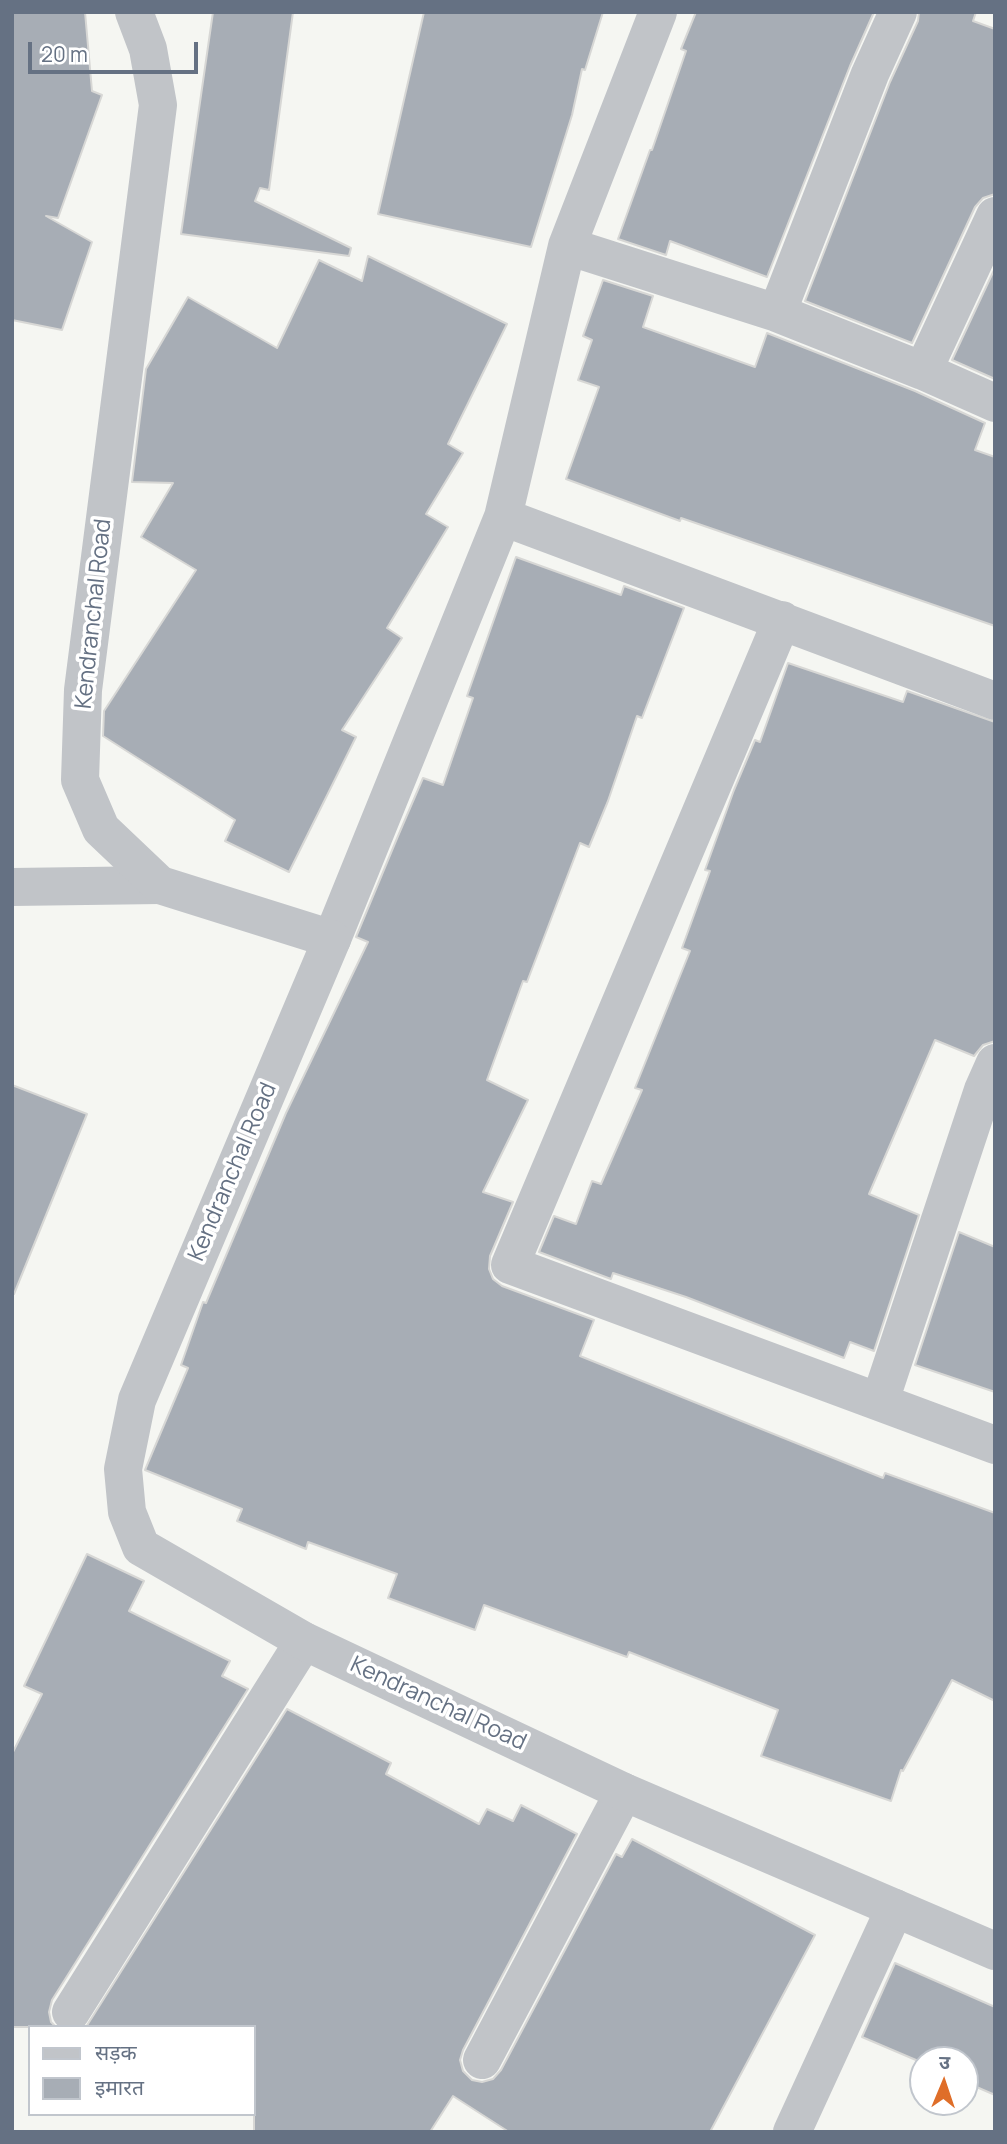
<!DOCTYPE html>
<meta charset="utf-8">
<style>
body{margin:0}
#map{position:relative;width:1007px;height:2144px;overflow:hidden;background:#f5f6f2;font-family:Manrope,"Noto Sans Devanagari",sans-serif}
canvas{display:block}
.frame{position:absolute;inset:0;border:14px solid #657183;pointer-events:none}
.legend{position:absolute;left:28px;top:2025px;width:228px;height:91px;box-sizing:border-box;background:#fff;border:2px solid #c1c6cd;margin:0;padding:9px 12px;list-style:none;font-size:21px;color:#657183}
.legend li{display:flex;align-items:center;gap:14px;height:35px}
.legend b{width:35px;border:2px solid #c1c6cd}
.north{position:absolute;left:909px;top:2046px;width:70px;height:70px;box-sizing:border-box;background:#fff;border:2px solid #c1c6cd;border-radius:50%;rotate:2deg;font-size:19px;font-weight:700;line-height:28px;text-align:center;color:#657183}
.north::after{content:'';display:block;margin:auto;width:24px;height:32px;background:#df6e29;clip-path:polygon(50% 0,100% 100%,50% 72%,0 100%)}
.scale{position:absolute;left:28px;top:42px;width:170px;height:32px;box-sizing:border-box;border:4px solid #657183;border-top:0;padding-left:9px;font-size:21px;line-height:24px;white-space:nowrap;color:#657183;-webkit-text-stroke:5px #fff;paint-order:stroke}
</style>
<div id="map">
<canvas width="1007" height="2144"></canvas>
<div class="frame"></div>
<ul class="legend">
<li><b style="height:9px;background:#c1c4c8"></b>सड़क</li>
<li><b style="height:19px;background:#a7adb5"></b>इमारत</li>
</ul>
<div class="north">उ</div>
<div class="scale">20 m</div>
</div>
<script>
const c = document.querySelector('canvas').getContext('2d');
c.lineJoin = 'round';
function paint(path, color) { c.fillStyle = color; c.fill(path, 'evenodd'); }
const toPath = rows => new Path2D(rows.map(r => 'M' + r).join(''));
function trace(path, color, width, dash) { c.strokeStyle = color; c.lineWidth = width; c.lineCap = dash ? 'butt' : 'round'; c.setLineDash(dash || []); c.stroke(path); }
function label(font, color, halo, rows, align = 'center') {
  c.font = font + ' Manrope,sans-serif'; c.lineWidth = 7; c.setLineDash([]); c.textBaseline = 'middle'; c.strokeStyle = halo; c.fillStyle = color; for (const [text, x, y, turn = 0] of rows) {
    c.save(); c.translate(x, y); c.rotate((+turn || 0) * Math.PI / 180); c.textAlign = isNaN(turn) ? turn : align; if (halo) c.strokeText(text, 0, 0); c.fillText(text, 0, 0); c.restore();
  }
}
const building = toPath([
 [12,12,85,12,92,91,102,95,58,218,46,216,92,242,62,330,12,320,12,12],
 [213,12,293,12,269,190,260,188,255,201,351,248,349,256,181,234,213,12],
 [424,12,603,12,585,70,582,69,572,115,531,247,378,214,424,12],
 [696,12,874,12,850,66,767,277,670,241,666,255,618,239,650,150,652,150,686,51,681,49,696,12],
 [919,12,976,12,973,21,995,29,995,194,983,198,975,207,912,343,805,301,890,82,918,21,919,12],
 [368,256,507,324,448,444,463,453,426,514,448,527,387,628,402,638,342,730,356,737,289,872,225,841,235,820,103,736,104,711,196,570,141,537,173,483,132,482,146,369,188,297,277,348,319,260,362,281,368,256],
 [995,268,995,379,952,360,995,268],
 [603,280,653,296,643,327,755,367,767,333,915,391,985,423,975,450,995,457,995,626,681,518,680,521,566,479,599,387,578,380,592,340,583,336,603,280],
 [516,557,621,595,624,586,684,608,642,718,637,716,608,801,589,847,580,843,527,982,523,981,487,1080,528,1100,483,1192,513,1202,490,1256,489,1269,493,1279,502,1286,594,1320,580,1356,883,1478,885,1473,995,1513,995,1701,952,1680,903,1771,901,1770,891,1801,761,1756,778,1710,629,1652,627,1657,484,1605,475,1630,388,1598,397,1574,308,1542,306,1549,237,1521,242,1509,145,1470,188,1368,181,1365,203,1302,206,1303,286,1113,368,942,356,937,398,836,423,778,443,785,473,698,467,696,516,557],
 [788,663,903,702,907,691,995,722,995,1041,983,1045,974,1056,935,1040,869,1194,919,1215,874,1351,850,1342,844,1358,686,1297,613,1273,611,1279,539,1252,554,1216,576,1224,592,1181,601,1184,642,1090,635,1088,690,951,682,948,710,871,705,870,734,790,755,740,760,742,788,663],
 [12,1085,87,1114,14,1294,12,1294,12,1085],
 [959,1232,995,1247,995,1392,915,1365,959,1232],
 [87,1554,144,1581,129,1611,230,1661,222,1676,248,1689,52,2000,49,2012,51,2022,56,2027,12,2027,12,1754,42,1694,24,1686,87,1554],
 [287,1709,391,1763,386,1774,479,1824,487,1809,513,1821,521,1805,577,1834,463,2050,460,2060,463,2071,472,2080,482,2082,493,2079,501,2070,616,1854,622,1857,632,1839,815,1935,710,2132,509,2132,453,2096,430,2132,254,2132,254,2027,86,2027,287,1709],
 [895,1963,995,2007,995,2095,965,2082,965,2060,923,2060,923,2063,862,2037,895,1963]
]);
paint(building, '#a7adb5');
trace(building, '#d7d7d5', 2);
trace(toPath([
 [567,246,777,313,923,371,995,403],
 [777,313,870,74,898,12],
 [923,371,995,216],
 [503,517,995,701],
 [782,620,510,1265,995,1445],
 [12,887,160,885],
 [332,939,503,517,567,246,658,12],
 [880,1401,983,1090,995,1063],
 [71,2012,304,1641],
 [482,2060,624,1792],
 [792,2132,895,1908]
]), '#c1c4c8', 38);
trace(toPath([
 [134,12,148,49,158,105,83,690,80,780,101,829,160,885,332,939,137,1400,123,1469,127,1512,141,1547,304,1641,624,1792,995,1951]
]), '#c1c4c8', 38);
label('23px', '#657183', '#fff', [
 ["Kendranchal Road",94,614,-84],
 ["Kendranchal Road",233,1172,-67],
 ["Kendranchal Road",438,1704,25]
]);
</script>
